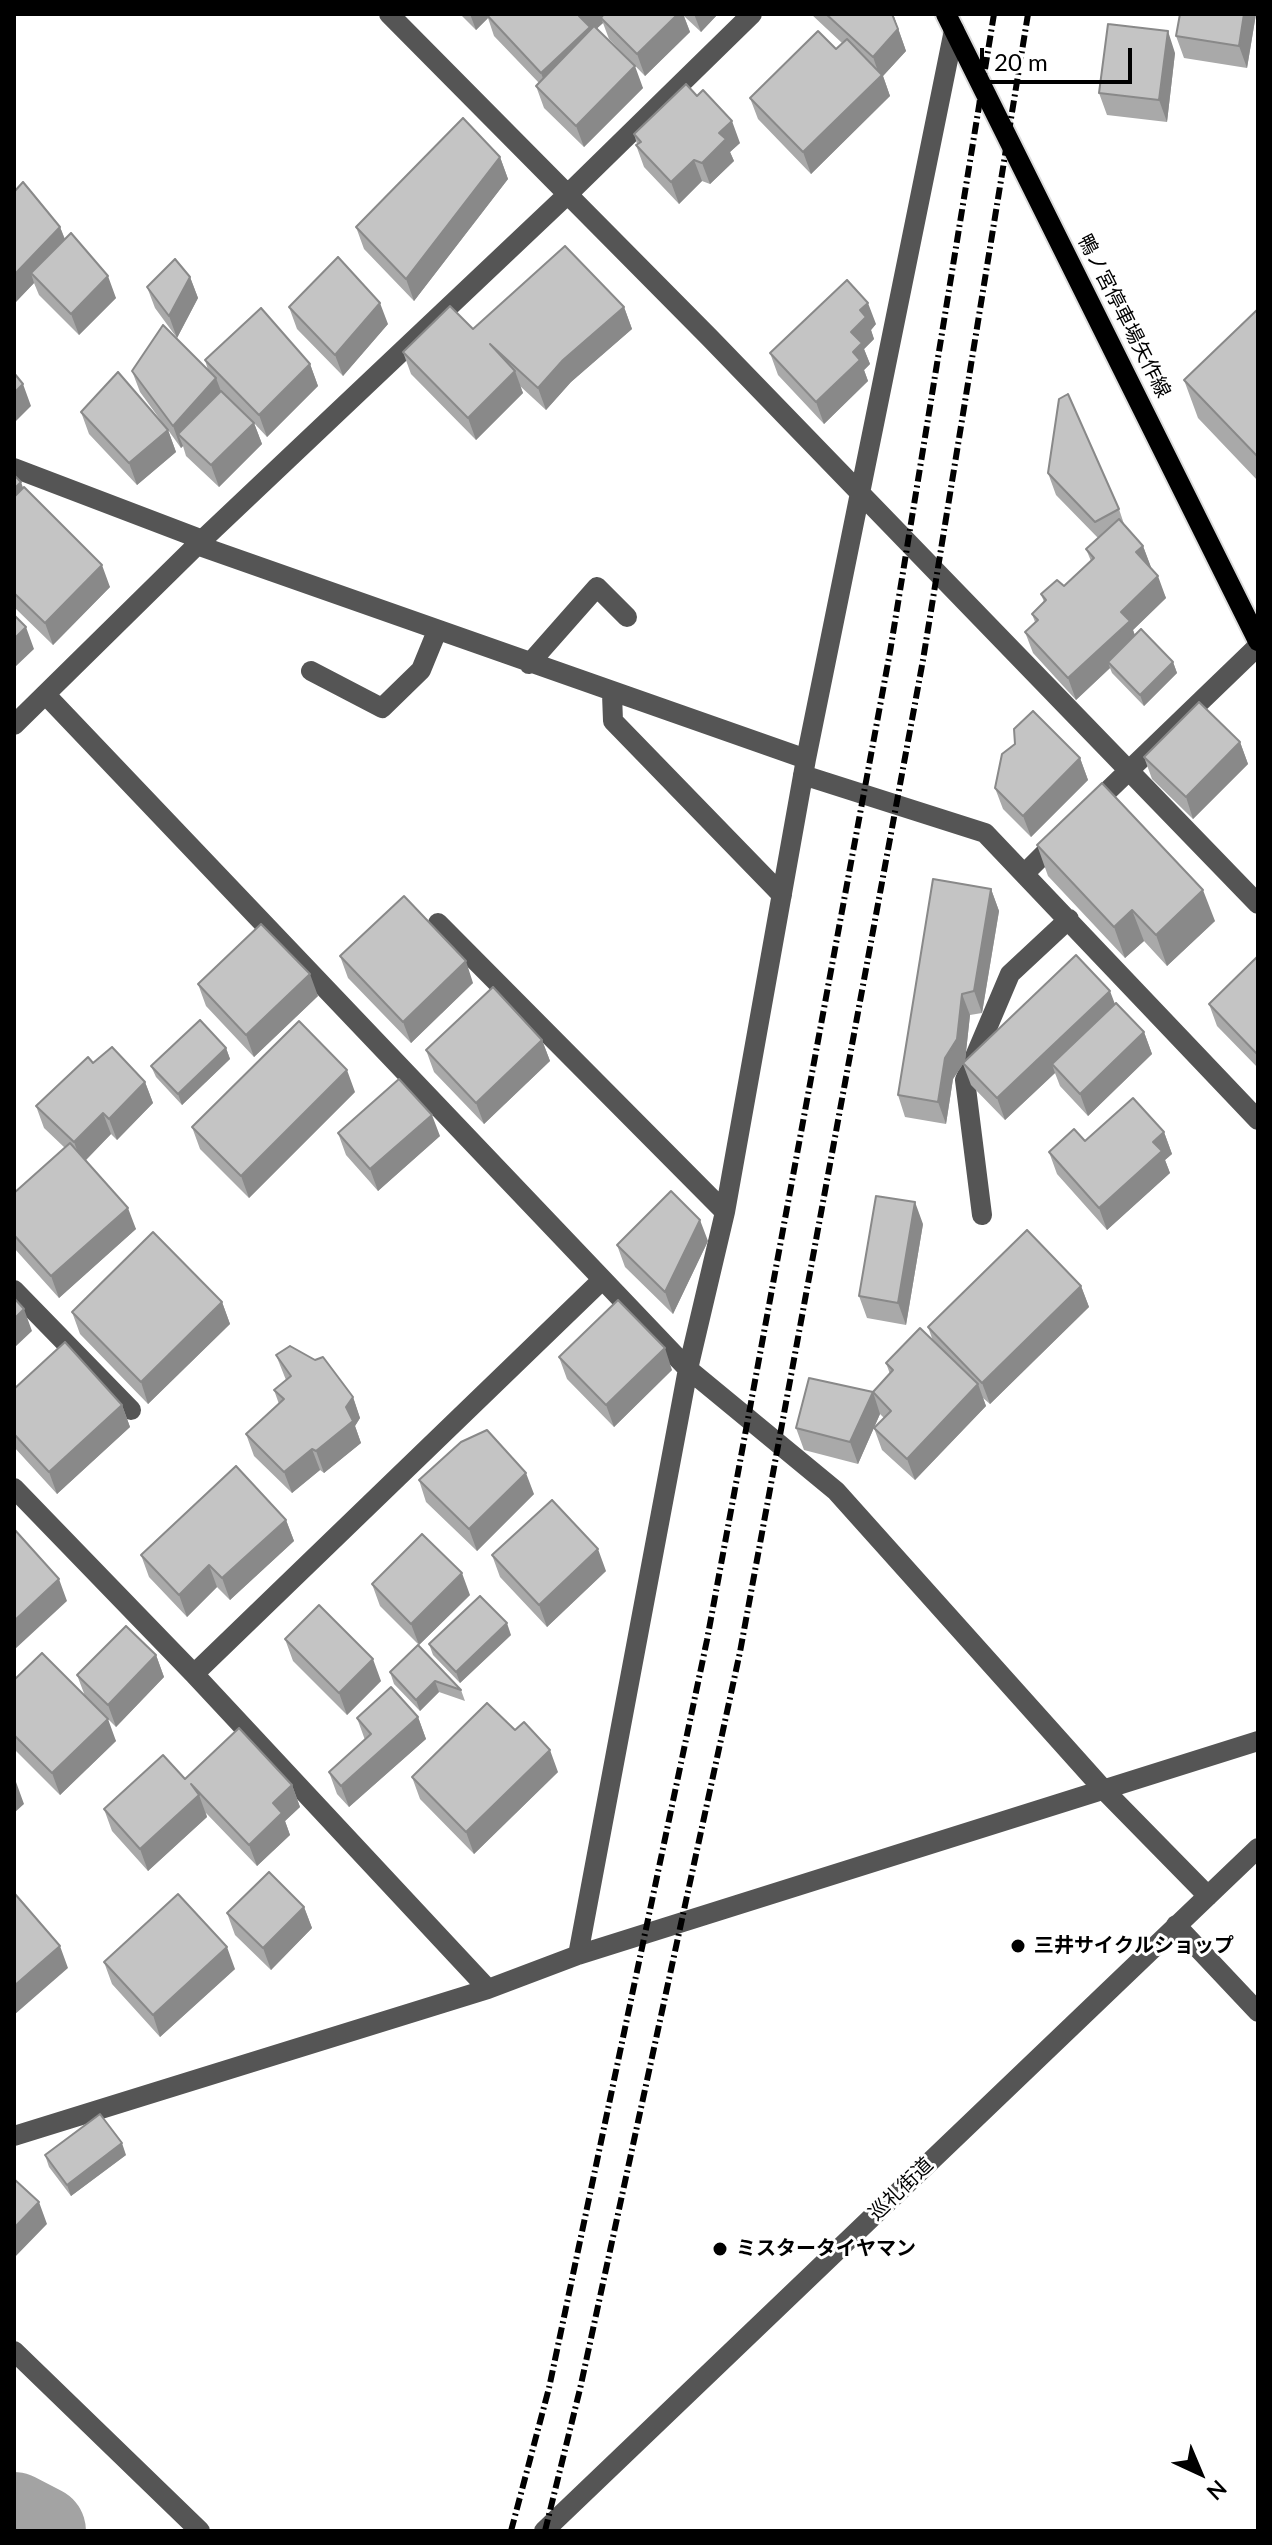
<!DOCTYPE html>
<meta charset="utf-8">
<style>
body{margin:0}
#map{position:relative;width:1272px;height:2545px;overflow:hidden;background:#fff;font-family:Lato,sans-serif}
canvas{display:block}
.frame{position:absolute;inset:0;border:16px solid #000;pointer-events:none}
.north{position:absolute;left:1160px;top:2433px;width:80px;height:80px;-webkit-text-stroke:6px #fff;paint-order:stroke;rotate:136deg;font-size:22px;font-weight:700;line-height:32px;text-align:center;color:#000}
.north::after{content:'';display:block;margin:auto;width:28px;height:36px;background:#000;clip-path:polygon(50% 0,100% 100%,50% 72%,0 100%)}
.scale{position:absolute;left:980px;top:48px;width:152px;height:36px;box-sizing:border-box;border:4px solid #000;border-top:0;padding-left:10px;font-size:24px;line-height:28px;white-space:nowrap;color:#000;-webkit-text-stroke:6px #fff;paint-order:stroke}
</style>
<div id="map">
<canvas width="1272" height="2545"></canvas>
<div class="frame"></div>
<div class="north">N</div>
<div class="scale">20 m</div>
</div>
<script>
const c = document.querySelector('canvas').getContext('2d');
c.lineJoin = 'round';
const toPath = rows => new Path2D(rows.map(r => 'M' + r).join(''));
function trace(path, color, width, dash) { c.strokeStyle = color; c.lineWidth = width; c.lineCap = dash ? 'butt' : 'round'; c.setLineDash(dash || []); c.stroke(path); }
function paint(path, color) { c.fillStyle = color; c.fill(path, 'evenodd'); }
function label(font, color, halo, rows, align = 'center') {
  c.font = font + ' Lato,"Noto Sans JP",sans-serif'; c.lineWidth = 6; c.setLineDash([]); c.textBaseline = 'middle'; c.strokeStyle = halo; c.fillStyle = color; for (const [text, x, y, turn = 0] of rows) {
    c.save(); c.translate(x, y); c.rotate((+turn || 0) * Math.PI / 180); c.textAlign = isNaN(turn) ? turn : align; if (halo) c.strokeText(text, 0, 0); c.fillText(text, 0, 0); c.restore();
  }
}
trace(toPath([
 [14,2517,41,2531]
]), '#a3a3a3', 90);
const major = toPath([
 [946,14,1258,641]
]);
trace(major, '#dbdbdb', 24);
trace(toPath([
 [389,14,709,337,1258,904],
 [14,468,203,540],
 [197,545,806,759],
 [529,664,597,587,627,617],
 [311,671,382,708,421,670,437,631],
 [612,694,613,721,782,895],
 [46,695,688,1369,836,1491,1103,1789,1208,1896],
 [14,725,197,545,568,194,752,14],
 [803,775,985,833,1258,1120],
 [1091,807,1258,646],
 [1024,874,1060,838],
 [438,923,725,1212],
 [982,1215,965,1080,1010,974,1069,919],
 [14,1290,131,1410],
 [14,1488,194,1674,488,1989],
 [194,1674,602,1280],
 [1176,1925,1258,2012],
 [578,1955,688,1369,725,1212,806,759,954,30],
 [14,2136,488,1989,578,1955,1258,1741],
 [14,2351,200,2531],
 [544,2531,1258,1848]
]), '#555', 20);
trace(major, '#000', 20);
trace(toPath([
 [511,2531,549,2388,707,1640,890,652,994,14],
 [545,2531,580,2389,740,1652,923,660,1028,14]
]), '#000', 6, [12, 4, 2, 4]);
paint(toPath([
 [460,14,718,14,701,32,684,16,690,32,645,76,609,39,603,23,597,28,643,88,584,147,544,108,536,86,539,83,494,36,488,18,476,30],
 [811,14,893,14,906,51,883,76,890,96,811,174,758,119,750,98,836,49,842,43],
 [1256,14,1247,68,1184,58,1176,36],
 [1175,53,1167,122,1107,115,1099,93],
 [634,134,740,143,730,152,734,161,710,184,702,181,679,204,644,167,636,145,637,144],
 [500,157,508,179,414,301,364,249,356,227],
 [14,192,60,227,65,239,116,298,79,335,39,295,34,283,14,304],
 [190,277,198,298,177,338,155,308,147,287],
 [289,307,388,324,343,376,297,329],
 [624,307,632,329,571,382,546,410,520,386,523,393,476,440,411,374,403,352,473,329],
 [1258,309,1258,481,1198,418,1184,380],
 [876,324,871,330,874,339,864,349,870,364,864,370,868,381,824,424,778,375,770,353],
 [205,360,310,364,318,386,267,437,254,423,262,444,219,487,186,456,183,446,181,448,168,430,176,452,137,485,89,434,81,412,167,429,140,392,132,371,208,370],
 [1048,473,1119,509,1125,527,1143,546,1151,568,1166,598,1133,630,1135,635,1173,662,1177,673,1144,706,1112,673,1110,668,1076,700,1033,653,1025,632,1035,622,1032,614,1044,602,1041,594,1064,586,1091,561,1086,549,1098,538,1056,495],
 [14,475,23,488,110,587,53,645,14,607],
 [1240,742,1248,764,1193,819,1152,779,1144,757],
 [1080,758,1088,780,1031,837,1003,809,995,788],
 [1037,845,1215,921,1167,966,1144,941,1125,958,1048,876],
 [991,889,999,911,982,1013,970,1015,965,1061,1115,1004,1144,1032,1152,1054,1088,1116,1060,1086,1055,1073,1005,1120,971,1085,963,1064,953,1079,946,1124,905,1117,898,1095],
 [340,956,473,983,411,1043,348,978],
 [1258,956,1258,1068,1217,1026,1209,1004],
 [198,984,318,996,254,1057,206,1006],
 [542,1040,550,1061,484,1124,434,1072,426,1050],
 [226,1048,230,1059,182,1105,156,1077,151,1066],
 [93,1063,145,1082,153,1103,117,1140,111,1134,86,1160,136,1229,59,1298,14,1248,14,1193,65,1148,44,1128,36,1106],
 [355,1092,249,1198,200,1149,192,1127],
 [1164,1132,1172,1154,1165,1160,1170,1173,1107,1230,1057,1174,1049,1152,1085,1141],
 [338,1133,440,1136,378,1191,346,1155],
 [923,1224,906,1325,867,1318,859,1296],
 [708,1241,673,1314,625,1267,617,1245],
 [1081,1286,1089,1307,990,1404,983,1398,986,1406,915,1480,882,1450,874,1428,884,1418,880,1414,858,1464,804,1450,796,1428,873,1392,890,1374,886,1363,933,1341,928,1327],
 [222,1302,230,1324,148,1404,80,1334,72,1312],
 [276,1355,353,1397,360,1418,355,1426,361,1443,324,1473,320,1470,292,1493,254,1456,246,1434,279,1404,274,1390,286,1380],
 [559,1357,672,1370,614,1427,567,1379],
 [14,1389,122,1405,130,1427,57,1494,14,1447],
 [419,1480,534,1494,477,1551,426,1502],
 [286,1520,294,1541,230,1600,217,1587,187,1617,149,1577,141,1555],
 [492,1555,606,1571,547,1627,500,1577],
 [372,1584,470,1595,419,1645,380,1606],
 [511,1635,460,1683,433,1655,429,1644],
 [285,1639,381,1681,347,1715,293,1661],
 [418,1645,461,1690,465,1701,439,1692,420,1711,394,1684,390,1672],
 [156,1655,164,1677,116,1727,93,1704,116,1741,60,1795,14,1749,14,1680,85,1696,77,1675],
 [418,1717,426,1739,349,1807,337,1794,329,1772,365,1740,357,1718],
 [558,1772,474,1854,420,1799,412,1777],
 [185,1779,292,1785,300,1807,285,1821,290,1835,257,1866,206,1813,207,1817,148,1871,112,1831,104,1809],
 [304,1907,312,1928,271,1970,235,1935,227,1913],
 [104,1962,235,1969,160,2037,112,1984],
 [45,2155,126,2155,71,2196,49,2167]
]), '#a9a9a9');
paint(toPath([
 [470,14,486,14,488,18,476,30],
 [581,14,610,14,601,18,603,23,592,33,549,95,541,73],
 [678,14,683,14,690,32,645,76,637,54],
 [694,14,718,14,701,32],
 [893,14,906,51,883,76,890,96,811,174,803,152,880,77,873,57],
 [1244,14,1256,14,1247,68,1239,46],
 [1168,31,1175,53,1167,122,1159,100],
 [635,66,643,88,584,147,576,126],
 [732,121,740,143,730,152,734,161,710,184,702,163,719,133],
 [500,157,508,179,414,301,406,279],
 [694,160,702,181,679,204,671,182],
 [60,227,68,248,31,273,34,283,14,304,14,275],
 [108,276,116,298,79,335,71,314],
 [190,277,198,298,177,338,169,316],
 [380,303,388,324,343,376,335,355],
 [868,303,876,324,871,330,874,339,864,349,870,364,864,370,868,381,824,424,816,402,853,352,851,332,860,310],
 [624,307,632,329,571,382,546,410,538,388,563,360],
 [310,364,318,386,267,437,259,415],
 [515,371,523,393,476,440,468,418],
 [216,378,224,399,178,434,183,446,181,448,173,426],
 [23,384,31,406,14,423,14,393],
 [254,423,262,444,219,487,211,465],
 [168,430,176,452,137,485,129,463],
 [21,482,25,493,14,505,14,489],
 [1143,546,1151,567,1144,574,1136,552],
 [102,565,110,587,53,645,45,623],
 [1158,576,1166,598,1133,630,1137,642,1108,662,1110,668,1076,700,1068,678,1121,612],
 [26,627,34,649,14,668,14,639],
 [1173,662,1177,673,1144,706,1140,695],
 [1240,742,1248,764,1193,819,1186,797],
 [1080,758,1088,780,1031,837,1023,816],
 [991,889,999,911,982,1013,974,991],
 [1203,890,1215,921,1167,966,1156,935],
 [1132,910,1144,941,1125,958,1114,927],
 [466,961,473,983,411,1043,403,1022],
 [310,974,318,996,254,1057,246,1035],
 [1110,991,1118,1012,1052,1064,1055,1073,1005,1120,997,1098],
 [962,994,970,1015,965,1061,953,1079,946,1124,938,1102,945,1058],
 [1144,1032,1152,1054,1088,1116,1080,1094],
 [542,1040,550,1061,484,1124,476,1103],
 [226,1048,230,1059,182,1105,178,1094],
 [347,1070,355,1092,249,1198,241,1176],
 [145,1082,153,1103,117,1140,109,1119],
 [103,1113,111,1134,82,1164,74,1142],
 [432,1115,440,1136,378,1191,370,1169],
 [1164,1132,1172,1154,1165,1160,1170,1173,1107,1230,1099,1208,1153,1142],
 [915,1202,923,1224,906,1325,898,1303],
 [128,1208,136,1229,59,1298,51,1276],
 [700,1220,708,1241,673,1314,665,1292],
 [1081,1286,1089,1307,990,1404,982,1383],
 [222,1302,230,1324,148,1404,141,1382],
 [24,1309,32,1331,14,1348,14,1319],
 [665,1348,672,1370,614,1427,606,1405],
 [978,1384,986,1406,915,1480,907,1459],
 [873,1392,880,1414,858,1464,850,1442],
 [353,1397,360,1418,355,1426,361,1443,324,1473,316,1451],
 [122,1405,130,1427,57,1494,49,1472],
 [312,1449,320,1470,292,1493,284,1472],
 [526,1473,534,1494,477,1551,469,1529],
 [286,1520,294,1541,230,1600,222,1578],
 [598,1549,606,1571,547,1627,539,1605],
 [209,1565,217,1587,187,1617,179,1595],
 [462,1573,470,1595,419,1645,411,1624],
 [59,1579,67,1601,14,1650,14,1621],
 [507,1623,511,1635,460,1683,456,1672],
 [156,1655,164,1677,116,1727,108,1705],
 [373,1659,381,1681,347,1715,339,1693],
 [435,1681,439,1692,420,1711,416,1700],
 [418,1717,426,1739,349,1807,341,1786],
 [108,1719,116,1741,60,1795,52,1773],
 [550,1750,558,1772,474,1854,466,1832],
 [16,1782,24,1804,14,1813,14,1784],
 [292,1785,300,1807,285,1821,290,1835,257,1866,249,1845,273,1803],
 [199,1795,207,1817,148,1871,140,1849],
 [304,1907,312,1928,271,1970,263,1948],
 [60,1946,68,1968,14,2015,14,1986],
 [227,1947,235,1969,160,2037,153,2015],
 [122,2143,126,2155,71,2196,67,2185],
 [39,2202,47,2224,14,2258,14,2228]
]), '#898989');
const building = toPath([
 [486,14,581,14,579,16,590,27,541,73,486,14],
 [604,14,678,14,637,54,601,18,604,14],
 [826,14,892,14,898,29,873,57,826,14],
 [1180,14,1244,14,1239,46,1176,36,1180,14],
 [1108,24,1168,31,1159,100,1099,93,1108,24],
 [594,26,635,66,576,126,536,86,594,26],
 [818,31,836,49,847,39,882,75,803,152,750,98,818,31],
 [686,84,697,96,703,90,732,121,719,133,726,139,702,163,694,160,671,182,636,145,641,142,634,134,686,84],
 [463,118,500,157,406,279,356,227,463,118],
 [23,182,60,227,14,275,14,192,23,182],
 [71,233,108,276,71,314,31,273,71,233],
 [565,246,624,307,563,360,538,388,490,344,515,371,468,418,403,352,450,306,473,329,565,246],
 [338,257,380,303,335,355,289,307,338,257],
 [175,259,190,277,169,316,147,287,175,259],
 [847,280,868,303,860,310,866,317,851,332,862,343,853,352,860,360,816,402,770,353,847,280],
 [261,308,310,364,259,415,205,360,261,308],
 [1258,309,1258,457,1184,380,1258,309],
 [163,325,216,378,173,426,132,371,163,325],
 [118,372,168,430,129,463,81,412,118,372],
 [14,373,23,384,14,393,14,373],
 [221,391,254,423,211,465,178,434,221,391],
 [1068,394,1119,509,1095,522,1048,473,1059,399,1068,394],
 [14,475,21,482,14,489,14,475],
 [24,487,102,565,45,623,14,593,14,497,24,487],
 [1119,519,1143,546,1136,552,1158,576,1121,612,1130,621,1068,678,1025,632,1038,620,1032,614,1046,600,1041,594,1057,580,1064,586,1094,558,1086,549,1119,519],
 [14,615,26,627,14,639,14,615],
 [1141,629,1173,662,1140,695,1108,662,1141,629],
 [1199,702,1240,742,1186,797,1144,757,1199,702],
 [1033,711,1080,758,1023,816,995,788,1002,754,1015,744,1014,729,1033,711],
 [1102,783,1203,890,1156,935,1132,910,1114,927,1037,845,1102,783],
 [933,879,991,889,974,991,962,994,957,1039,945,1058,938,1102,898,1095,933,879],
 [404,896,466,961,403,1022,340,956,404,896],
 [261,924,310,974,246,1035,198,984,261,924],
 [1076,955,1110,991,997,1098,963,1063,1076,955],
 [1258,956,1258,1055,1209,1004,1258,956],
 [493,987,542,1040,476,1103,426,1050,493,987],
 [1116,1003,1144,1032,1080,1094,1052,1064,1116,1003],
 [200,1020,226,1048,178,1094,151,1066,200,1020],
 [299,1021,347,1070,241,1176,192,1127,299,1021],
 [112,1047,145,1082,109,1119,103,1113,74,1142,36,1106,88,1057,93,1063,112,1047],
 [399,1079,432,1115,370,1169,338,1133,399,1079],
 [1133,1098,1164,1132,1153,1142,1162,1151,1099,1208,1049,1152,1074,1129,1085,1141,1133,1098],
 [70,1143,128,1208,51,1276,14,1235,14,1193,70,1143],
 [671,1191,700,1220,665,1292,617,1245,671,1191],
 [876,1196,915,1202,898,1303,859,1296,876,1196],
 [1027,1230,1081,1286,982,1383,928,1327,1027,1230],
 [153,1232,222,1302,141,1382,72,1312,153,1232],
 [14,1298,24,1309,14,1319,14,1298],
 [618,1300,665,1348,606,1405,559,1357,618,1300],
 [920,1328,978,1384,907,1459,874,1428,891,1411,873,1392,893,1370,886,1363,920,1328],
 [65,1342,122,1405,49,1472,14,1434,14,1389,65,1342],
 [290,1346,315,1360,323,1357,353,1397,346,1407,353,1421,316,1451,312,1449,284,1472,246,1434,284,1399,274,1390,291,1376,276,1355,290,1346],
 [809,1378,873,1392,850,1442,796,1428,809,1378],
 [487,1430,526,1473,469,1529,419,1480,461,1442,487,1430],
 [236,1466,286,1520,222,1578,209,1565,179,1595,141,1555,236,1466],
 [552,1500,598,1549,539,1605,492,1555,552,1500],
 [14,1529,59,1579,14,1621,14,1529],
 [422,1534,462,1573,411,1624,372,1584,422,1534],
 [480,1596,507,1623,456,1672,429,1644,480,1596],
 [319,1605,373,1659,339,1693,285,1639,319,1605],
 [126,1626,156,1655,108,1705,77,1675,126,1626],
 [418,1645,461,1690,435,1681,416,1700,390,1672,418,1645],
 [42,1653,108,1719,52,1773,14,1735,14,1680,42,1653],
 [391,1687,418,1717,341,1786,329,1772,371,1734,357,1718,391,1687],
 [487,1703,515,1730,524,1722,550,1750,466,1832,412,1777,487,1703],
 [239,1728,292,1785,273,1803,282,1813,249,1845,191,1784,199,1795,140,1849,104,1809,163,1755,185,1779,239,1728],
 [269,1872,304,1907,263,1948,227,1913,269,1872],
 [15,1894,60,1946,14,1986,14,1895,15,1894],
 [178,1894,227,1947,153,2015,104,1962,178,1894],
 [100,2114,122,2143,67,2185,45,2155,100,2114],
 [14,2179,39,2202,14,2228,14,2179]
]);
paint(building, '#c4c4c4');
trace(building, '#898989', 2);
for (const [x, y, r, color] of [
 [1018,1946,8,"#000"],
 [720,2249,8,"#000"]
]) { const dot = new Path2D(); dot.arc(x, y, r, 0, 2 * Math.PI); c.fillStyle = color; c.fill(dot); trace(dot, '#fff', 3); }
label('20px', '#000', '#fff', [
 ["鴨ノ宮停車場矢作線",1124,316,63],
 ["巡礼街道",901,2189,-44]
]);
label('bold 20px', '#000', '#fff', [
 ["三井サイクルショップ",1034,1946],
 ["ミスタータイヤマン",736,2249]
], 'left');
</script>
